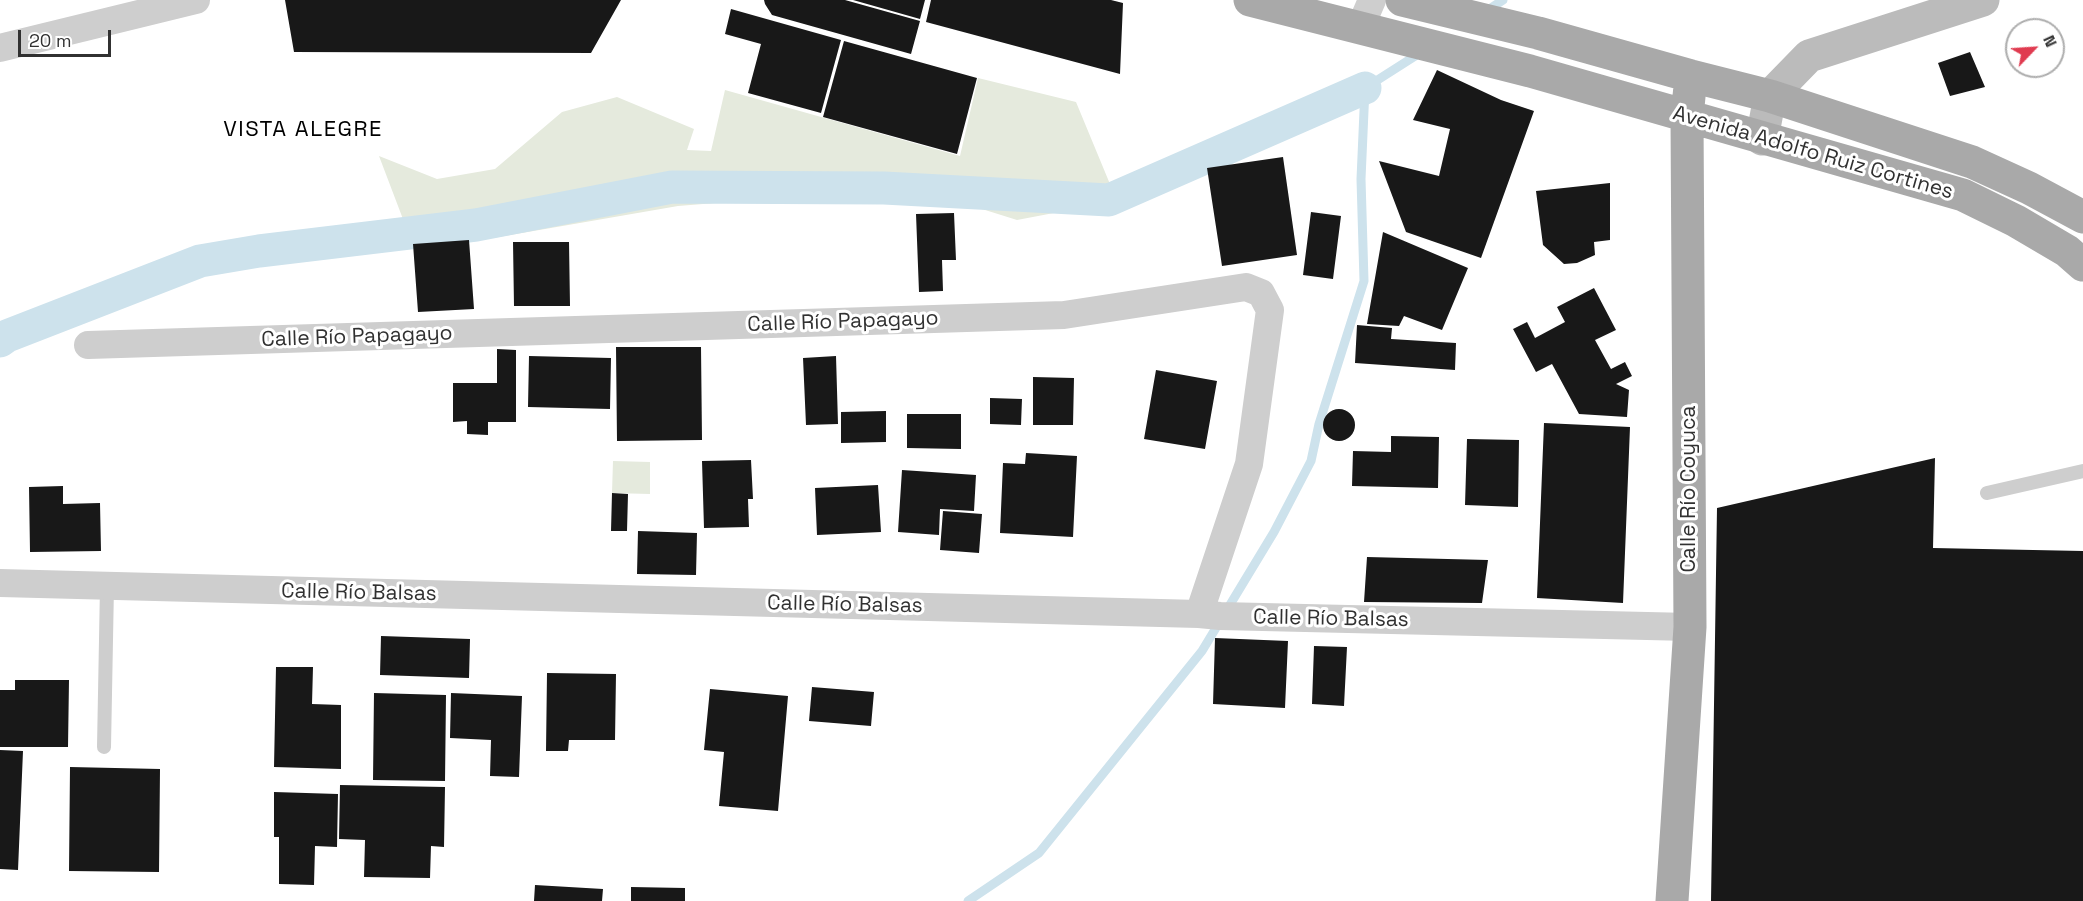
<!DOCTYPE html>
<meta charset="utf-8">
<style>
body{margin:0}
#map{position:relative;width:2083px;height:901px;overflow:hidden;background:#fff;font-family:"Space Grotesk",sans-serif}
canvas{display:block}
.north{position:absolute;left:2005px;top:18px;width:60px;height:60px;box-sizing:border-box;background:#fff;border:2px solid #adadad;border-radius:50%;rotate:65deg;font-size:16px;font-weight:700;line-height:24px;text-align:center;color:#313131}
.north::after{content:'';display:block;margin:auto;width:21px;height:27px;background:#e03b50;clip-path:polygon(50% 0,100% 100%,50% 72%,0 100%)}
.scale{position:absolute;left:18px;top:30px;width:93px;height:27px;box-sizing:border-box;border:3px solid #313131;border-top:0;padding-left:8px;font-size:18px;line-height:21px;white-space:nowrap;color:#313131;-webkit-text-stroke:4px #fff;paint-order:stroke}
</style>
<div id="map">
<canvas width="2083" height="901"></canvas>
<div class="north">N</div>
<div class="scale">20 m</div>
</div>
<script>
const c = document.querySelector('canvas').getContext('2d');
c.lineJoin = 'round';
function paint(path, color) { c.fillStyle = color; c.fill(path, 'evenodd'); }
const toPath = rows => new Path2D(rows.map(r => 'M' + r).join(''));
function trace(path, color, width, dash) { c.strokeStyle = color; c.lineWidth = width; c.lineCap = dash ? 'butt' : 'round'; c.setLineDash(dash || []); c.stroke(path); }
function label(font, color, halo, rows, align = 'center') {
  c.font = font + ' "Space Grotesk",sans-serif'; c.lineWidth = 6; c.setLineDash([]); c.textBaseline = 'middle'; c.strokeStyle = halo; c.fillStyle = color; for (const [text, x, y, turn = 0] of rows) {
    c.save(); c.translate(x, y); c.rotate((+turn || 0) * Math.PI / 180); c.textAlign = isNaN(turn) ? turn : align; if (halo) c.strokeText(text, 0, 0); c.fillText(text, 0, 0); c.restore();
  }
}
paint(toPath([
 [978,78,1076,102,1117,201,1017,220,966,204,841,193,678,206,493,238,406,227,379,156,437,179,495,169,562,112,617,97,694,129,687,150,711,151,725,90,960,156],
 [613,461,650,462,650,494,612,493]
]), '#e5eadd');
trace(toPath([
 [1485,12,1503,0],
 [968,901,1039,853,1202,651,1274,532,1311,461,1319,424,1364,281,1361,179,1365,88,1423,51]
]), '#cde2ec', 9);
trace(toPath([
 [0,341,7,336,200,261,259,251,476,225,672,187,884,188,1109,200,1365,88]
]), '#cde2ec', 33);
paint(toPath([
 [285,0,621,0,591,53,294,52],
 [764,0,845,0,920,21,911,54,772,15,765,4],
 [853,0,925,0,920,19],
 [931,0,1111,0,1123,3,1120,74,926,22],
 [731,9,841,40,821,113,748,93,761,44,725,34],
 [844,41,977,78,957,154,823,117],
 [1970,52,1985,87,1950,96,1938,63],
 [1437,70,1501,100,1534,111,1481,258,1406,232,1379,161,1439,176,1450,129,1413,120],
 [1283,157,1297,255,1222,266,1207,168],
 [1610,183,1610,240,1594,242,1595,255,1577,263,1564,264,1543,245,1536,191],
 [1311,212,1341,216,1333,279,1303,275],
 [954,213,956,260,942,260,943,291,919,292,916,214],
 [1383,232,1468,268,1442,330,1404,316,1399,326,1367,324],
 [469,240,474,309,418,312,413,244],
 [513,242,569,242,570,306,514,306],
 [1594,288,1616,330,1595,340,1611,369,1625,362,1632,376,1616,384,1629,390,1627,417,1579,414,1552,364,1536,372,1513,329,1527,322,1535,338,1565,322,1557,307],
 [1357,325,1392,328,1391,339,1456,343,1455,370,1355,363],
 [616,347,701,347,702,440,617,441],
 [497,349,516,350,516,422,488,422,488,435,467,434,467,421,453,422,453,383,497,383],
 [529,356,611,358,610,409,528,407],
 [836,356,838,424,806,425,803,358],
 [1156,370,1217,381,1205,449,1144,439],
 [1033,377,1074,378,1073,425,1033,425],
 [990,398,1022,399,1021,425,990,424],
 '1323 425a16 16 0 1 1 32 0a16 16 0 1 1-32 0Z',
 [886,411,886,442,841,443,841,412],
 [907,414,961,414,961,449,907,448],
 [1544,423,1630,427,1623,603,1537,598],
 [1391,436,1439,437,1438,488,1352,486,1353,451,1391,452],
 [1467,439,1519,440,1518,507,1465,505],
 [1026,453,1077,456,1073,537,1000,533,1003,463,1025,464],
 [1935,458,1933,548,2083,551,2083,901,1711,901,1717,508],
 [751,460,753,499,748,499,749,527,704,528,702,461],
 [902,470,976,475,974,511,940,509,939,535,898,532],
 [878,485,881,532,817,535,815,488],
 [63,486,63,504,100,503,101,551,30,552,29,487],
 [612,493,628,494,627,531,611,531],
 [943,511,982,514,979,553,940,550],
 [638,531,697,533,696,575,637,574],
 [1367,557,1488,560,1482,603,1364,602],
 [381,636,470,639,469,678,380,675],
 [1215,638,1288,641,1285,708,1213,704],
 [1314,646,1347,647,1344,706,1312,704],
 [276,667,313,667,312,704,341,705,341,769,274,767],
 [547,673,616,674,615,740,569,740,568,751,546,751],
 [15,680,69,680,68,747,0,747,0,690,15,690],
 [812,687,874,692,871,726,809,721],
 [710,689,788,696,778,811,719,806,724,752,704,750],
 [374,693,446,695,445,781,373,780],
 [451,693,522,696,519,777,490,776,491,740,450,738],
 [0,750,23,751,18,870,0,869],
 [70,767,160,769,159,872,69,871],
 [340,785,445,787,444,847,431,846,430,878,364,877,365,840,339,839],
 [274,792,338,794,337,847,315,846,314,885,279,884,279,837,274,837],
 [535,885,603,889,602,901,534,901],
 [631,887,685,888,685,901,631,901]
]), '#181818');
trace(toPath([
 [1987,493,2083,471],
 [104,747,107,586]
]), '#cecece', 14);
trace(toPath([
 [1360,28,1372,0],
 [0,48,196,0],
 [88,345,1064,315,1246,287,1261,293,1270,310,1249,464,1199,614],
 [0,583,1199,614,1220,616,1690,627]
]), '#cecece', 28);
trace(toPath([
 [1762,139,1770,96,1809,56,1983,0]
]), '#bbb', 33);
trace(toPath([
 [1250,0,1530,71,1963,195,2016,221,2067,251,2083,265],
 [1402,0,1538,33,1691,76,1770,96,1972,162,2029,188,2083,217],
 [1672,901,1690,627,1687,117,1691,76]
]), '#a9a9a9', 33);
label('21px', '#313131', '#fff', [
 ["Avenida Adolfo Ruiz Cortines",1813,153,16],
 ["Calle Río Papagayo",843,322,-2],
 ["Calle Río Papagayo",357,337,-2],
 ["Calle Río Coyuca",1689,489,-90],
 ["Calle Río Balsas",359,593,1],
 ["Calle Río Balsas",845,605,1],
 ["Calle Río Balsas",1331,619,1]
]);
c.letterSpacing = '1.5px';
label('22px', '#000', '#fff', [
 ["VISTA ALEGRE",303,130]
]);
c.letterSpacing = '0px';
</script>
